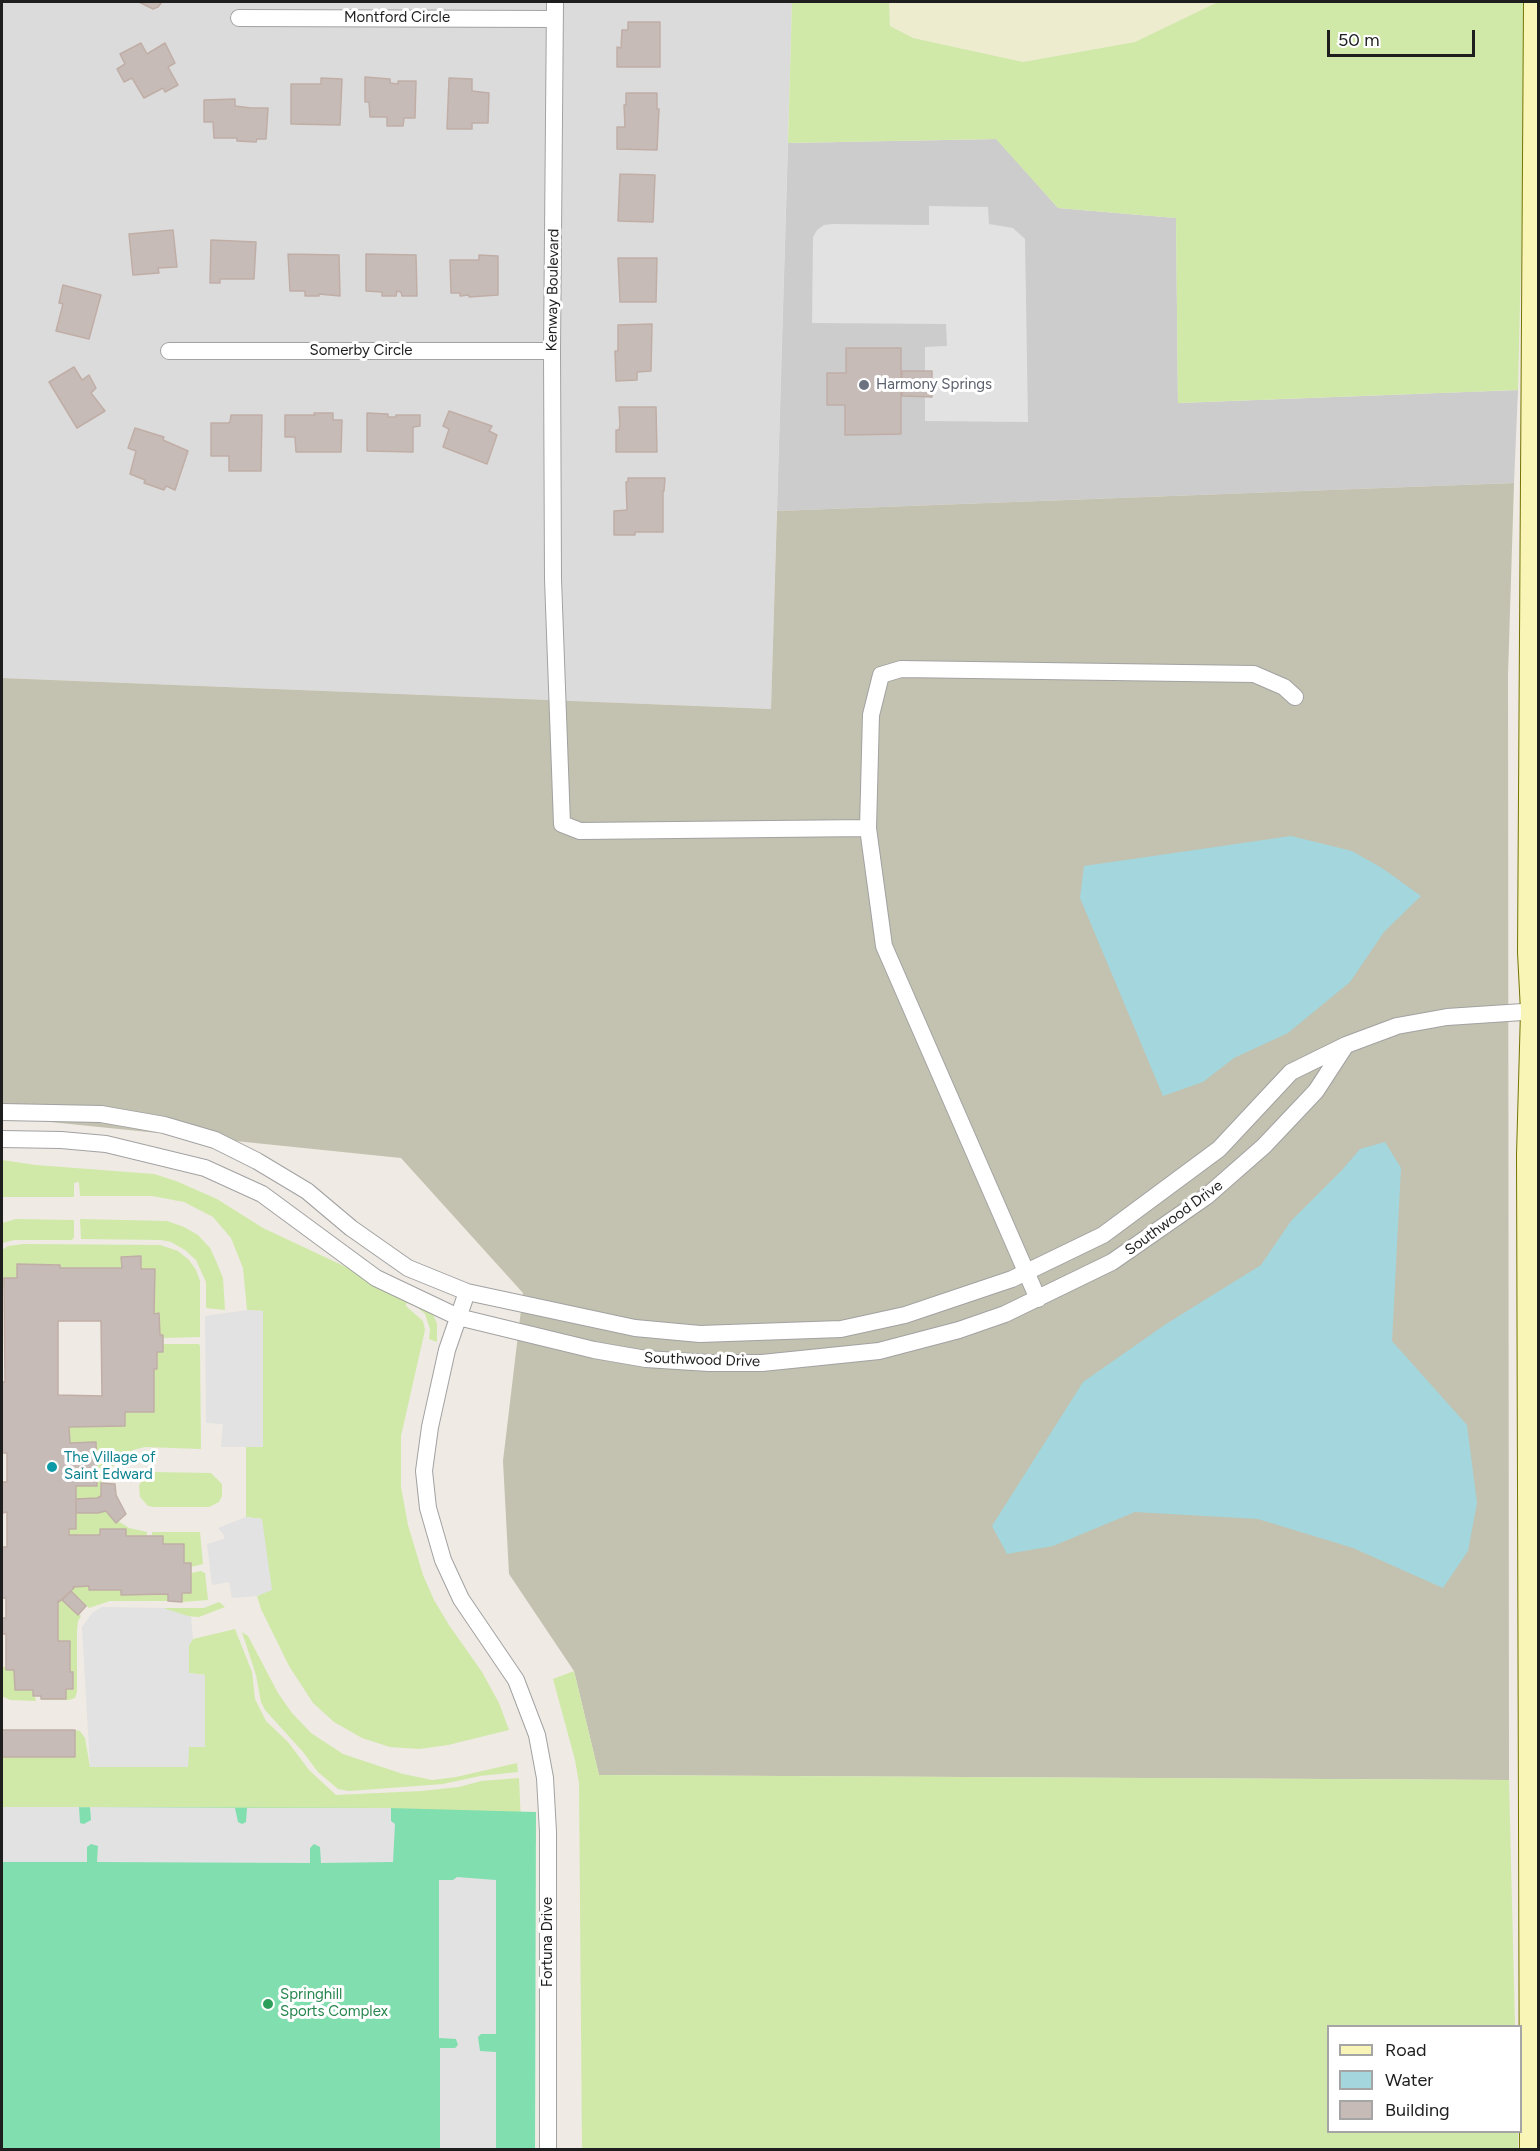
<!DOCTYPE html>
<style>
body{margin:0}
#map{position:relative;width:1540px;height:2151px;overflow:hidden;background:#efeae3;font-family:Figtree,sans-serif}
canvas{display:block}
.frame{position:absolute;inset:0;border:3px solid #1e1e1e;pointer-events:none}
.legend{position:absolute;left:1327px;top:2025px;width:195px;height:108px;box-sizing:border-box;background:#fff;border:2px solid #a5a5a5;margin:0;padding:8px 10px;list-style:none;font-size:18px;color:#1e1e1e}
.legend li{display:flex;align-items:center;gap:12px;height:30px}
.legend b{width:30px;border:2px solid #a5a5a5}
.scale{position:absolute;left:1327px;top:30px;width:148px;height:27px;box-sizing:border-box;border:3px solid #1e1e1e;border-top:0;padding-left:8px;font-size:18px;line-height:21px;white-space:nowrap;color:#1e1e1e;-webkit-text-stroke:4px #fff;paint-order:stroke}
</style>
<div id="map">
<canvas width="1540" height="2151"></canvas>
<div class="frame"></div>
<ul class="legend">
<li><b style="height:8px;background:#f9f5b7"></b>Road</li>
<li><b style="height:16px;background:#a4d7dd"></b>Water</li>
<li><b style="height:16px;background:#c6bbb7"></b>Building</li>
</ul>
<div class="scale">50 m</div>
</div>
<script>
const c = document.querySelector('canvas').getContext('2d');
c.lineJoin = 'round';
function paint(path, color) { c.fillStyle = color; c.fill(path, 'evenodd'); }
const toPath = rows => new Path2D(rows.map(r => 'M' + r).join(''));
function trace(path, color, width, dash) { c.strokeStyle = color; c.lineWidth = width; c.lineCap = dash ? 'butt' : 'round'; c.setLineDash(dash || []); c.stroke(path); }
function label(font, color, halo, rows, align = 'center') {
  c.font = font + ' Figtree,sans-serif'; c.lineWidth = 6; c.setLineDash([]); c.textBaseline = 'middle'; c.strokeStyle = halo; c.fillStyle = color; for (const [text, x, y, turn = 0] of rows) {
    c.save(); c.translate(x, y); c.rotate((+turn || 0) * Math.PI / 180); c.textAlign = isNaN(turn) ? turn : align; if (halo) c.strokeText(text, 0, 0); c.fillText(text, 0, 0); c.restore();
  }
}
paint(toPath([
 [2,2,792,2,771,709,2,678]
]), '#dcdbdb');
paint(toPath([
 [997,139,1058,208,1176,218,1178,403,1518,390,1514,483,777,511,788,143]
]), '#ccc');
paint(toPath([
 [1514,483,1508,675,1509,1780,599,1775,574,1671,509,1574,503,1461,523,1293,401,1158,2,1117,2,678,771,709,777,511]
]), '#c3c1af');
paint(toPath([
 [889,2,1218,2,1135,42,1023,62,913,38,890,26]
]), '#eeecce');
paint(toPath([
 [792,2,889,2,890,26,913,38,1023,62,1135,42,1218,2,1527,2,1518,390,1178,403,1176,218,1058,208,996,139,788,143],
 [2,1160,36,1165,154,1174,176,1181,217,1199,263,1228,412,1298,433,1314,437,1324,437,1342,429,1339,430,1329,425,1314,417,1307,406,1303,406,1306,423,1321,425,1330,401,1436,401,1487,408,1525,423,1575,434,1600,449,1625,482,1672,499,1703,509,1730,448,1745,419,1749,390,1747,362,1738,334,1722,313,1703,289,1666,261,1609,257,1596,260,1595,262,1519,246,1517,246,1447,263,1447,263,1311,247,1310,243,1268,231,1238,213,1217,184,1202,152,1196,80,1196,79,1182,74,1183,74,1197,2,1197],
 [16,1219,74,1220,74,1237,72,1240,14,1240,2,1243,2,1223],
 [80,1219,167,1221,184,1227,198,1235,210,1248,216,1261,223,1278,225,1310,206,1308,206,1282,196,1260,185,1250,171,1242,161,1240,81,1239],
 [24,1244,160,1245,178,1251,189,1260,196,1270,200,1281,200,1337,163,1338,163,1335,160,1335,159,1314,154,1314,155,1269,141,1269,141,1256,122,1257,122,1268,60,1268,37,1265,37,1264,17,1264,17,1278,4,1278,4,1287,2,1287,2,1250,8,1246],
 [163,1344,199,1344,200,1346,201,1449,145,1447,133,1450,119,1458,112,1468,106,1482,102,1482,101,1496,97,1498,76,1499,76,1486,97,1486,96,1443,70,1443,69,1427,125,1426,125,1412,154,1412,154,1369,157,1368,157,1352,163,1352],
 [153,1472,211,1473,222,1484,222,1496,219,1502,209,1507,154,1507,148,1506,140,1497,139,1486,143,1477],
 [106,1511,116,1523,118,1521,129,1528,147,1532,147,1536,126,1536,125,1529,100,1529,100,1535,69,1535,69,1529,76,1529,76,1513,98,1513],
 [152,1532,200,1532,203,1564,191,1567,184,1563,184,1544,163,1544,162,1536,152,1536],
 [201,1571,205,1573,208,1600,182,1602,182,1593,191,1593,191,1573],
 [89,1586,90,1590,121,1590,121,1595,168,1594,168,1601,110,1601,89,1608,71,1591,74,1587],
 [58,1600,59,1602,62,1600,81,1616,78,1621,77,1631,77,1692,75,1698,69,1700,41,1700,41,1699,66,1699,66,1689,73,1688,73,1672,70,1672,58,1641],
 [219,1602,225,1607,199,1617,185,1616,163,1608,204,1608],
 [235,1629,252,1672,255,1699,266,1721,288,1742,309,1770,336,1795,421,1791,459,1787,481,1781,519,1778,521,1823,235,1808,2,1807,2,1757,74,1757,75,1730,80,1731,85,1738,90,1767,189,1747,204,1747,205,1675,189,1673,189,1645,193,1639],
 [242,1632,248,1636,278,1693,292,1713,311,1733,343,1754,403,1774,432,1780,456,1777,517,1763,518,1772,480,1776,443,1784,349,1791,338,1789,318,1772,303,1752,265,1710,261,1702,256,1675],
 [2,1667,6,1667,6,1670,14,1670,15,1690,33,1690,36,1701,10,1700,2,1696],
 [574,1671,599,1775,1509,1780,1515,2026,1328,2026,1328,2132,1518,2132,1518,2149,582,2149,579,1783,575,1760,553,1679]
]), '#d0e9a9');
paint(toPath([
 [2,1807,389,1808,536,1812,535,2149,2,2150]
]), '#81deaf');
paint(toPath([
 [929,206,988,207,989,224,1013,228,1025,239,1028,422,925,421,925,347,947,346,946,324,812,323,813,237,817,230,824,225,833,224,929,225],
 [247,1310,263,1311,263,1447,221,1447,223,1424,206,1423,205,1316],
 [246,1517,262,1519,272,1590,257,1596,232,1598,229,1582,212,1585,207,1544,224,1539,224,1535,218,1528],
 [102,1607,163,1608,191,1617,193,1639,189,1645,189,1673,205,1675,205,1747,189,1747,188,1767,90,1767,82,1627,93,1612],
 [2,1807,79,1807,80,1823,84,1824,91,1820,90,1807,235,1808,238,1822,242,1824,246,1822,247,1808,391,1808,391,1821,395,1824,393,1862,321,1863,320,1847,314,1844,310,1848,310,1863,97,1862,98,1846,91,1844,87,1847,87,1862,2,1862],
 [457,1877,496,1880,496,2034,481,2034,478,2037,480,2051,496,2052,496,2149,440,2149,440,2048,455,2048,458,2045,456,2039,439,2038,439,1880,453,1880]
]), '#e2e2e2');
paint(toPath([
 [1291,836,1352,851,1382,868,1421,896,1384,932,1350,982,1288,1033,1234,1058,1203,1082,1163,1096,1080,898,1084,866],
 [1385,1142,1401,1168,1392,1341,1467,1425,1477,1503,1468,1551,1443,1588,1353,1548,1258,1519,1135,1512,1053,1546,1007,1554,992,1526,1083,1382,1166,1324,1261,1265,1291,1221,1342,1170,1360,1149]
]), '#a4d7dd');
const building = toPath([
 [139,2,162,2,158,7,153,9,139,2],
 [628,22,660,22,660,67,617,67,617,47,621,48,622,30,628,30,628,22],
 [141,43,147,54,165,43,175,63,168,67,178,85,165,92,163,88,144,98,132,78,124,82,117,69,125,64,120,54,141,43],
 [365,77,390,79,390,83,398,84,398,81,416,81,415,118,404,118,403,126,387,126,387,117,370,117,369,102,365,102,365,77],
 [321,78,342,79,340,125,291,124,291,84,321,84,321,78],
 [449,78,472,79,472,91,489,93,488,123,472,123,472,129,447,129,449,78],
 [626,93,657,93,657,109,659,109,657,150,617,149,617,127,625,127,624,105,626,105,626,93],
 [235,99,235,106,251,108,268,108,266,139,257,139,256,142,237,141,237,138,214,138,213,122,204,122,204,100,235,99],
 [620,174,655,175,653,222,618,221,620,174],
 [173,230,177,267,158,268,159,273,133,275,129,234,173,230],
 [211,240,256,242,254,279,220,279,220,283,210,283,211,240],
 [288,254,339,255,340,296,319,294,319,296,305,296,305,291,290,291,288,254],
 [366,254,416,255,417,296,402,296,401,292,397,291,396,296,382,296,382,292,366,291,366,254],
 [479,255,498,256,498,295,469,297,469,295,460,296,460,293,451,293,450,260,479,260,479,255],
 [618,258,657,258,656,302,620,302,618,258],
 [63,285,101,295,89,339,56,331,63,304,59,303,63,285],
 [652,324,651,371,637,372,637,380,616,381,615,351,618,351,618,325,652,324],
 [846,348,901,348,901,434,845,435,845,405,827,405,827,373,846,373,846,348],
 [74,367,82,380,89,375,96,388,91,393,105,411,77,428,49,382,74,367],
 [902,371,932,371,932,397,902,396,902,371],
 [619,407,656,407,657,452,616,452,616,430,619,430,620,425,619,407],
 [449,411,492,426,489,431,497,435,487,464,443,447,449,429,443,426,449,411],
 [314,413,333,413,333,420,342,420,341,452,296,452,295,437,285,437,285,415,315,415,314,413],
 [367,413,388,414,388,417,396,417,396,415,420,415,420,426,413,427,413,452,367,451,367,413],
 [231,415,262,415,261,471,229,471,229,456,211,456,211,423,228,423,230,422,231,415],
 [135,428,164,437,163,440,188,451,175,490,166,486,164,490,144,483,145,480,130,474,136,451,128,448,135,428],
 [628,478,665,478,664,491,663,491,663,532,635,532,635,535,614,535,614,511,627,510,626,482,628,482,628,478],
 [141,1256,141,1269,155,1269,154,1314,159,1313,160,1335,163,1335,163,1352,157,1352,157,1369,154,1369,154,1412,125,1412,125,1426,69,1427,70,1443,96,1442,97,1486,76,1486,76,1529,69,1529,69,1535,100,1535,100,1529,126,1529,126,1536,163,1536,163,1544,184,1544,184,1563,191,1563,191,1593,182,1593,182,1602,168,1601,168,1594,121,1595,121,1590,89,1590,89,1586,73,1587,74,1588,59,1602,58,1600,58,1641,70,1641,70,1672,73,1672,73,1689,66,1689,66,1699,41,1699,41,1696,33,1696,33,1690,15,1690,14,1670,6,1670,6,1634,2,1634,2,1618,6,1618,6,1598,2,1598,2,1547,7,1547,7,1512,2,1513,2,1482,7,1482,7,1453,2,1453,2,1382,5,1382,4,1278,17,1278,17,1264,60,1265,60,1268,122,1268,121,1257,141,1256],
 [58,1321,101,1321,102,1396,58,1395,58,1321],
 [101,1483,115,1484,116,1495,126,1514,116,1523,106,1511,98,1513,76,1513,76,1499,97,1498,101,1496,101,1483],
 [71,1591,86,1606,78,1615,62,1600,71,1591],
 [2,1730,75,1730,75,1757,2,1757,2,1730]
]);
paint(building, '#c6bbb7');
trace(building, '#c0aea6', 1.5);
const street = toPath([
 [555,2,552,351,553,579,562,824,580,831,868,828],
 [239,18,555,19],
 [169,351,552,351],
 [1346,1045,1397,1026,1447,1017,1538,1011],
 [2,1112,101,1114,164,1125,215,1140,257,1161,307,1191,351,1228,408,1268,467,1292,635,1328,700,1334,841,1329,905,1315,1012,1279,1103,1235,1219,1149,1291,1072,1346,1045,1316,1091,1264,1146,1207,1196,1112,1262,1005,1314,959,1330,879,1351,762,1363,709,1363,646,1359,594,1350,458,1317,376,1278,262,1194,205,1168,106,1144,61,1140,2,1139],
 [467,1292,447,1350,430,1427,424,1471,428,1508,443,1560,461,1599,516,1680,537,1735,545,1778,548,1832,548,2150],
 [1038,1299,884,946,868,828,871,715,881,675,901,669,1254,674,1284,687,1295,697]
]);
const secondary = toPath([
 [1532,2150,1529,1155,1533,1011,1530,952,1536,2]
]);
trace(street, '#a2a2a2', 18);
trace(secondary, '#757404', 26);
trace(street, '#fff', 16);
trace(secondary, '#f9f5b7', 24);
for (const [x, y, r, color] of [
 [864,385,6,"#6b7280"],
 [52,1467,6,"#0f9aa8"],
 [268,2004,6,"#2e9e5b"]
]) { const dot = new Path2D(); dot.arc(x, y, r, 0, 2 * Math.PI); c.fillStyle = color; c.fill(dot); trace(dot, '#fff', 2); }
label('15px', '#1e1e1e', '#fff', [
 ["Montford Circle",397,18],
 ["Kenway Boulevard",553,290,-89],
 ["Somerby Circle",361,351],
 ["Southwood Drive",1174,1218,-36],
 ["Southwood Drive",702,1360,2],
 ["Fortuna Drive",548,1942,-90]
]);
label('15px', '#5b616d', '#fff', [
 ["Harmony Springs",876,385]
], 'left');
label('15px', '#0d838f', '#fff', [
 ["The Village of",64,1458],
 ["Saint Edward",64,1475]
], 'left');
label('15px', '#27864d', '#fff', [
 ["Springhill",280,1995],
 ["Sports Complex",280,2012]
], 'left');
</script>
